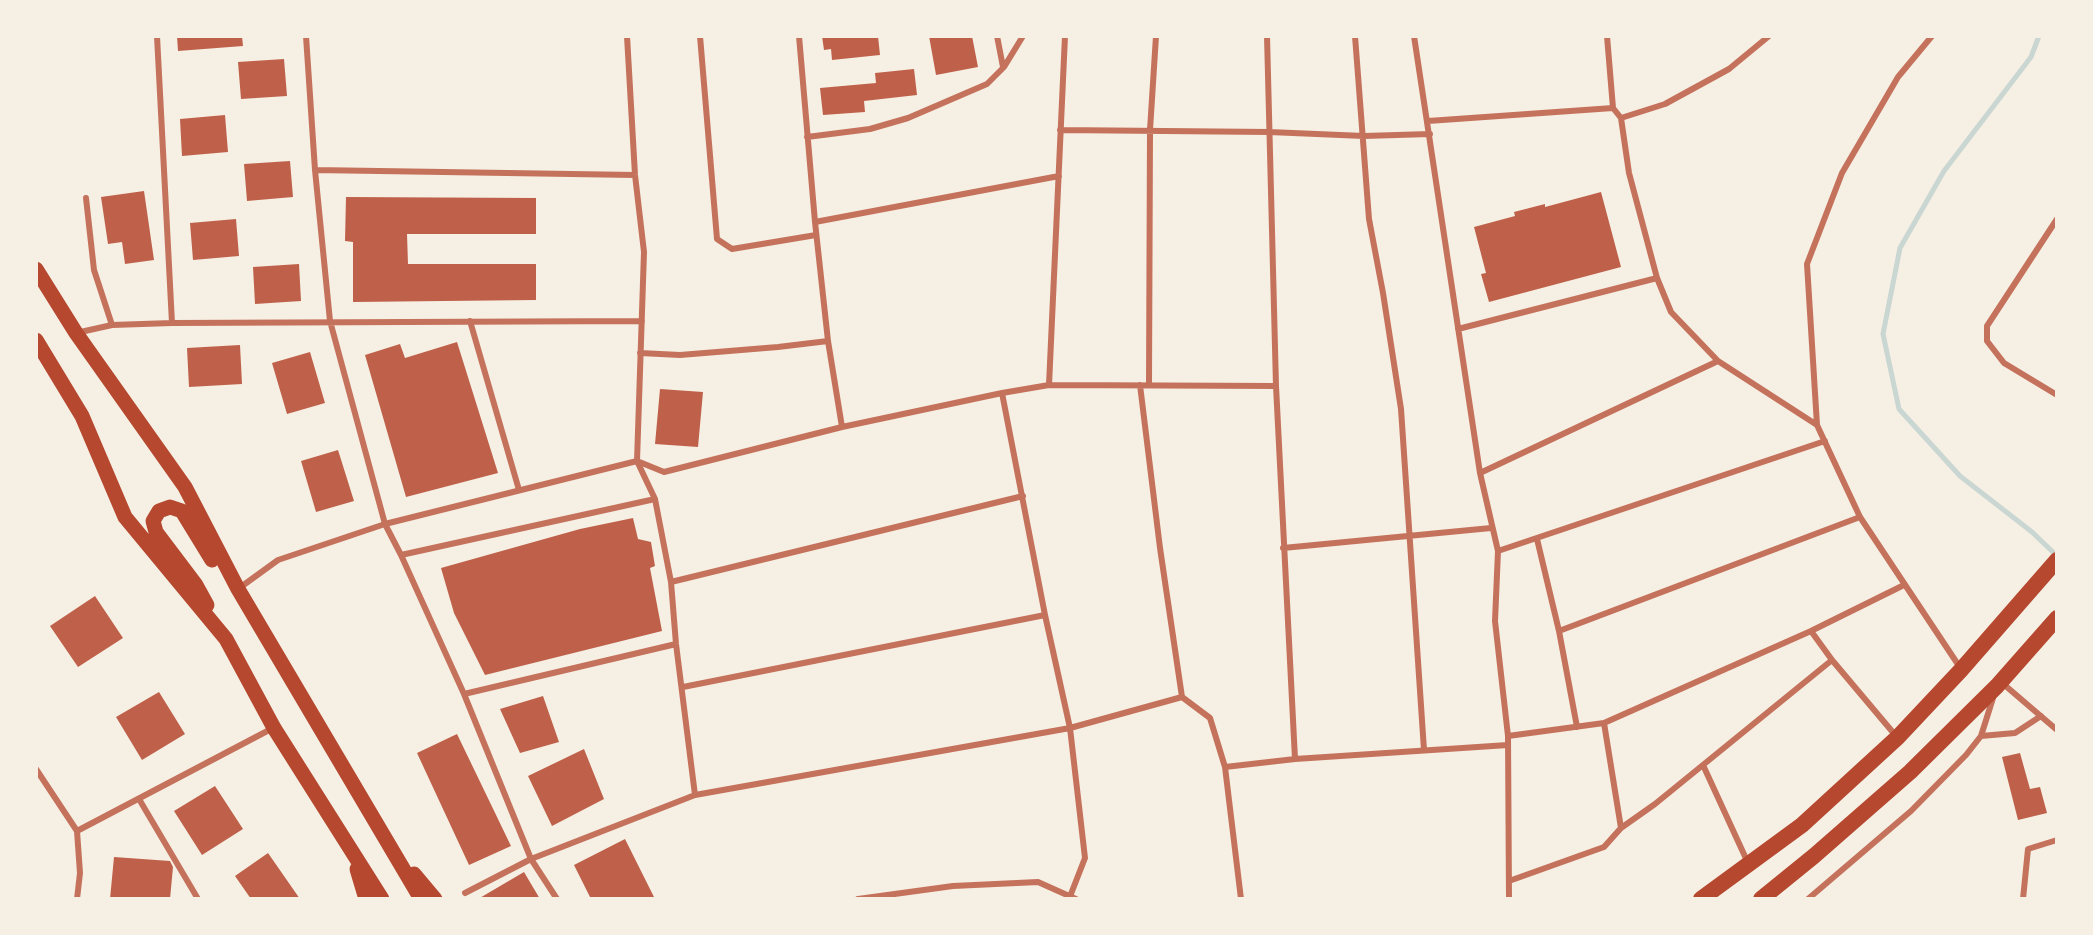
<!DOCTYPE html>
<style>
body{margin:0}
#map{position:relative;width:2093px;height:935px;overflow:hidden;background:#f6efe4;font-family:Barlow,sans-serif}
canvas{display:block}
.frame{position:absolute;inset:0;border:38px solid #f6efe4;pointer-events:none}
</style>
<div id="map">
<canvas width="2093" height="935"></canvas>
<div class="frame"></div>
</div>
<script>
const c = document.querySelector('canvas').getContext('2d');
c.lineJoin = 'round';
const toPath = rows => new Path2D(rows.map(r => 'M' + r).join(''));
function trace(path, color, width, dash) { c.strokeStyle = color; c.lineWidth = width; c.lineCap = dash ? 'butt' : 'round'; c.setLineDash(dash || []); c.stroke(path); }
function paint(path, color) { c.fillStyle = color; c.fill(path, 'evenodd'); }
trace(toPath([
 [2039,36,2031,57,1944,171,1900,248,1883,334,1899,409,1960,476,2032,532,2057,556]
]), '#c9d6d2', 5);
paint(toPath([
 [177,36,242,36,243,46,178,51],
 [822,36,878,36,880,55,832,60,831,49,824,50],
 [929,36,972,36,978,67,936,75],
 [284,59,287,96,241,99,238,62],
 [914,69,917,95,864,101,865,112,823,115,820,88,876,83,875,73],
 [225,115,228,152,182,156,180,119],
 [290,161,293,197,247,201,244,164],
 [144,191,154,260,125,264,122,242,108,244,101,197],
 [1601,192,1621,267,1489,302,1481,274,1486,273,1474,227,1515,216,1514,212,1545,204,1545,207],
 [346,197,536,198,536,234,407,234,408,264,536,264,536,300,353,302,353,242,345,241],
 [236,219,239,256,193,260,190,223],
 [299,264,301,301,255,304,253,267],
 [457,342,498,473,406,497,365,355,400,344,405,358],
 [240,345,242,384,189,387,187,348],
 [310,352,325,403,287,414,272,363],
 [660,389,703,392,698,447,655,444],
 [338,450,354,501,316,512,301,461],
 [633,518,638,539,651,542,655,566,650,568,662,631,485,675,454,613,441,568,580,529],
 [95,596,123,638,78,667,50,626],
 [159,692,185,734,142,760,116,717],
 [543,696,559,742,520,753,500,709],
 [457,734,511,846,469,865,417,753],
 [584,749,604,799,552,826,528,776],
 [2020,753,2030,789,2040,787,2047,813,2018,820,2002,757],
 [215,786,243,829,202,855,174,811],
 [625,839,655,899,591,899,574,865],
 [268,853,300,899,251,899,235,876],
 [114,857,170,861,173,867,170,899,110,899],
 [524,872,540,899,478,899]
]), '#bf614a');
trace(toPath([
 [157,36,172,323],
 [306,36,315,170,330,321,385,524,401,555,464,694,531,859,557,899],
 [627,36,635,175,644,252,637,461,655,499,671,582,676,644,695,795],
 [700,36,717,239,732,249,816,235],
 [799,36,815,222,828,341,842,427],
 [997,36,1003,67],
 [1267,36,1276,386,1295,759],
 [1355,36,1369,219,1383,293,1401,409,1424,750],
 [1414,36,1480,473,1498,551,1495,621,1508,736,1509,899],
 [1607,36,1613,108,1621,118,1629,173,1657,278,1671,312,1718,361,1817,425],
 [1932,36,1898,77,1842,173,1807,264,1817,425,1860,517,1961,669],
 [1621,118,1665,104,1729,69,1769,36],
 [1428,121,1613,108],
 [1060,130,1269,132,1364,136,1430,134],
 [807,137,870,129,908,118,987,84,1004,67,1023,36],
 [315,170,635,175],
 [86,198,94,270,112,325],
 [2057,219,1987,326,1987,341,2004,363,2057,395],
 [815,222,1059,176],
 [470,321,519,490],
 [1458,329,1657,278],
 [76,333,112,325,172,323,642,321],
 [640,353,680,355,778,347,828,341],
 [1049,385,1065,36],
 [1140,385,1160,548,1182,697,1210,718,1225,767,1241,899],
 [1149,385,1150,130,1156,36],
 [1002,393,1045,615,1070,728,1085,858,1069,899],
 [1480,473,1718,361],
 [1537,539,1559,631,1577,727],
 [1283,548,1491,528],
 [1498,551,1825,441],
 [401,555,655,499],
 [671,582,1023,496],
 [238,589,278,560,385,524,637,461,664,472,842,427,1002,393,1049,385,1276,386],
 [1559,631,1860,517],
 [1811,631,1832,660,1896,736],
 [2001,682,2057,730],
 [683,687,1045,615],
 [464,694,676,644],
 [1604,723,1621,828],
 [1508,736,1604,723,1811,631,1904,585],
 [1981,736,2015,733,2041,716],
 [1703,765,1748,863],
 [1225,767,1295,759,1508,745],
 [36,769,77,831,80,873,77,899],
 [139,799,198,899],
 [77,831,273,728],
 [1509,881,1604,847,1621,828,1655,804,1832,660],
 [465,893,531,859,695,795,1070,728,1182,697],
 [858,899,953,886,1038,882,1076,899],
 [1808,899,1911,811,1966,755,1981,736,1993,698],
 [2023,899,2028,849,2057,840]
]), '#c5725c', 6);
trace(toPath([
 [36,269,76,333,185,487,238,589,421,899],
 [36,340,82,416,125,517,226,639,274,728,382,899],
 [207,605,196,585,156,532,153,521,159,511,170,507,182,511,212,560],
 [357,869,366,899],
 [414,874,435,899]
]), '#b5482f', 15);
trace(toPath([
 [1701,899,1802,825,1898,737,1961,670,2057,560],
 [1761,899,1814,856,1910,772,1997,686,2057,618]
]), '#b5482f', 16);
</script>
